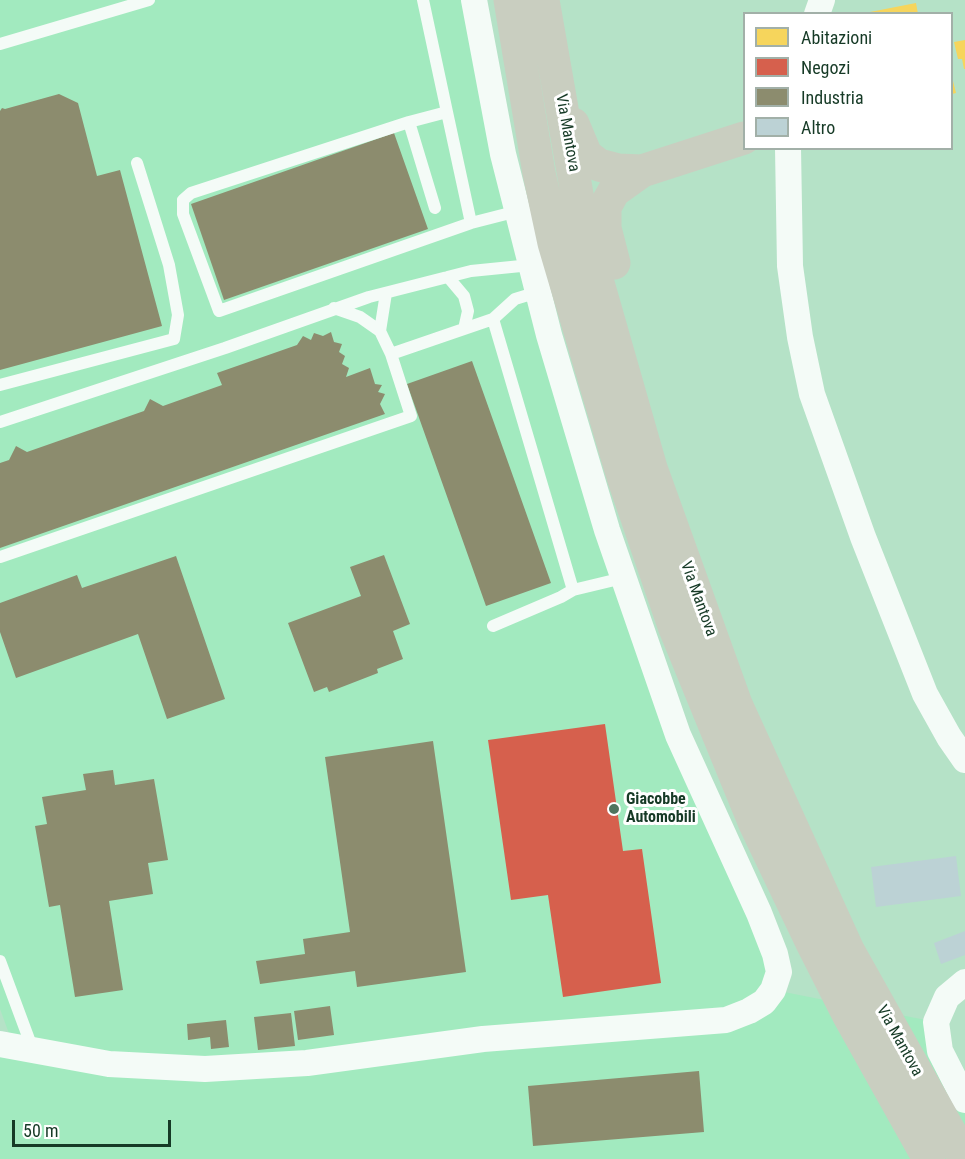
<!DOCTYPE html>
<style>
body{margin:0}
#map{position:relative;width:965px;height:1159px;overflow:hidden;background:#b5e2c7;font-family:"Roboto Condensed",sans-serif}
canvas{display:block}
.legend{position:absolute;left:743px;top:12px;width:210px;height:138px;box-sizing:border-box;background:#fff;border:2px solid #a2b0a8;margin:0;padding:8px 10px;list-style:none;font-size:18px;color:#163a26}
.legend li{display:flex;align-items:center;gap:12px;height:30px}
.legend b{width:30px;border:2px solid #a2b0a8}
.scale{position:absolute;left:12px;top:1120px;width:159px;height:27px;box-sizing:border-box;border:3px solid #163a26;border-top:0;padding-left:8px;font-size:18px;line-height:21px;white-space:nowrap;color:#163a26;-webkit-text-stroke:4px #fff;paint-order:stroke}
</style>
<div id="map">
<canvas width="965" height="1159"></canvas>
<ul class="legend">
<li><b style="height:16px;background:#f6d55c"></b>Abitazioni</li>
<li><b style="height:16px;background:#d6604d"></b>Negozi</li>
<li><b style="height:16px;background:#8c8c6e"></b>Industria</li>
<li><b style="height:16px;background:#bcd2d5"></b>Altro</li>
</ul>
<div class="scale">50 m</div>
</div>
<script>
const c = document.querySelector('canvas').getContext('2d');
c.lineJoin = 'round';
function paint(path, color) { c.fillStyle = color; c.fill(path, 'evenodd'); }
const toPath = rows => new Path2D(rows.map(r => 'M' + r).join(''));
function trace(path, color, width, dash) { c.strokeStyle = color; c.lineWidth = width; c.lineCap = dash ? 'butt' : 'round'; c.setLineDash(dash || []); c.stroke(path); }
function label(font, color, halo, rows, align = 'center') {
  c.font = font + ' "Roboto Condensed",sans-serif'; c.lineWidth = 6; c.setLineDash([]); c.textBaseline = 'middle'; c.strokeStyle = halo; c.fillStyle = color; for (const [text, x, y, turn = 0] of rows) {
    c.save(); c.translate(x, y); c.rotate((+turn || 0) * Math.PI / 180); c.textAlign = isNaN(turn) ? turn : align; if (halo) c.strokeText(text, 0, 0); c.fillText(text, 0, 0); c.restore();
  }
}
paint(toPath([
 [0,0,474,0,607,530,759,913,774,990,936,1022,965,1100,965,1159,0,1159,0,1044,14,1047,0,1009]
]), '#a2eabf');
paint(toPath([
 [916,3,918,14,870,14,870,12],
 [965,40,965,69,964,69,962,59,958,59,954,42],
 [952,77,956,93,952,94]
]), '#f6d55c');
paint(toPath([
 [605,724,623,851,642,849,661,983,563,997,548,895,511,900,488,740]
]), '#d6604d');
paint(toPath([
 [59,94,78,103,97,176,120,170,162,326,0,370,0,111,2,108,5,109],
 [394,133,428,229,224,300,191,204],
 [331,332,334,342,342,344,339,352,345,356,342,364,349,368,346,377,370,368,375,384,382,385,378,392,385,394,380,404,385,414,0,548,0,463,9,460,16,446,27,452,144,411,150,399,163,406,222,385,217,373,297,345,303,336,311,340,314,333,323,336],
 [472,361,551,583,486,606,407,384],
 [384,555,410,624,393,631,403,659,377,669,378,673,329,692,327,687,314,692,288,623,361,596,350,567],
 [176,556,225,699,167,719,138,634,16,678,0,632,0,603,77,575,82,588],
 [433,741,466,972,357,987,355,971,260,984,256,961,305,954,303,939,350,932,325,757],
 [113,770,115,785,154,779,168,860,148,863,153,894,109,901,123,990,75,997,60,905,49,907,35,826,47,824,42,797,86,790,83,774],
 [330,1006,334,1035,298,1040,294,1011],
 [291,1013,295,1046,258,1050,254,1017],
 [226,1020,229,1047,211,1049,210,1037,188,1040,187,1024],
 [699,1071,704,1132,533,1146,528,1086]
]), '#8c8c6e');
paint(toPath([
 [956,856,961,896,876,907,871,867],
 [965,931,965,955,941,964,934,943]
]), '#bcd2d5');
trace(toPath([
 [423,0,447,112],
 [0,44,149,0],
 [409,122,435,208],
 [471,223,219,311,183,214,183,200,191,193,409,122,447,112,471,223,518,211],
 [448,277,464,296,468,311,464,329],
 [493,319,573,590],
 [380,331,386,293],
 [391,354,493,319,515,299,538,292],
 [0,385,174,339,178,315,169,265,137,163],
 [0,422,225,348,369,297,471,271,531,265],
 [0,557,411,416,391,354,380,331,360,317,334,308],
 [493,626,561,597,573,590,623,578],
 [0,961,33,1050]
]), '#f4fbf7', 12);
trace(toPath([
 [817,14,822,0],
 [788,148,790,266,800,337,812,394,863,537,925,694,949,737,965,760],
 [965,982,947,997,936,1022,940,1051,965,1100],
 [0,1044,109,1064,205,1069,307,1063,483,1039,726,1020,749,1011,764,1002,773,990,779,972,775,954,759,913,678,735,607,530,549,335,503,154,474,0]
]), '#f4fbf7', 26);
trace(toPath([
 [510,0,539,173,554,243,624,480,674,626,755,824,811,941,849,1016,929,1159],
 [543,0,584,234,651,468,736,704,848,950,965,1159],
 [573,124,586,155,599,165,618,170,642,171],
 [614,263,605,228,605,207,614,191,642,171,744,138]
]), '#c9cec0', 33);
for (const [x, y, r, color] of [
 [614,809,6,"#4e755e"]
]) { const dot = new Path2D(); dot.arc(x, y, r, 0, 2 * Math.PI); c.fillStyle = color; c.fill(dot); trace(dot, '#fff', 2); }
label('16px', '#163a26', '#fff', [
 ["Via Mantova",567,133,80],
 ["Via Mantova",698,599,70],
 ["Via Mantova",899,1041,61]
]);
label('bold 16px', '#163a26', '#fff', [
 ["Giacobbe",626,800],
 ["Automobili",626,818]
], 'left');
</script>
